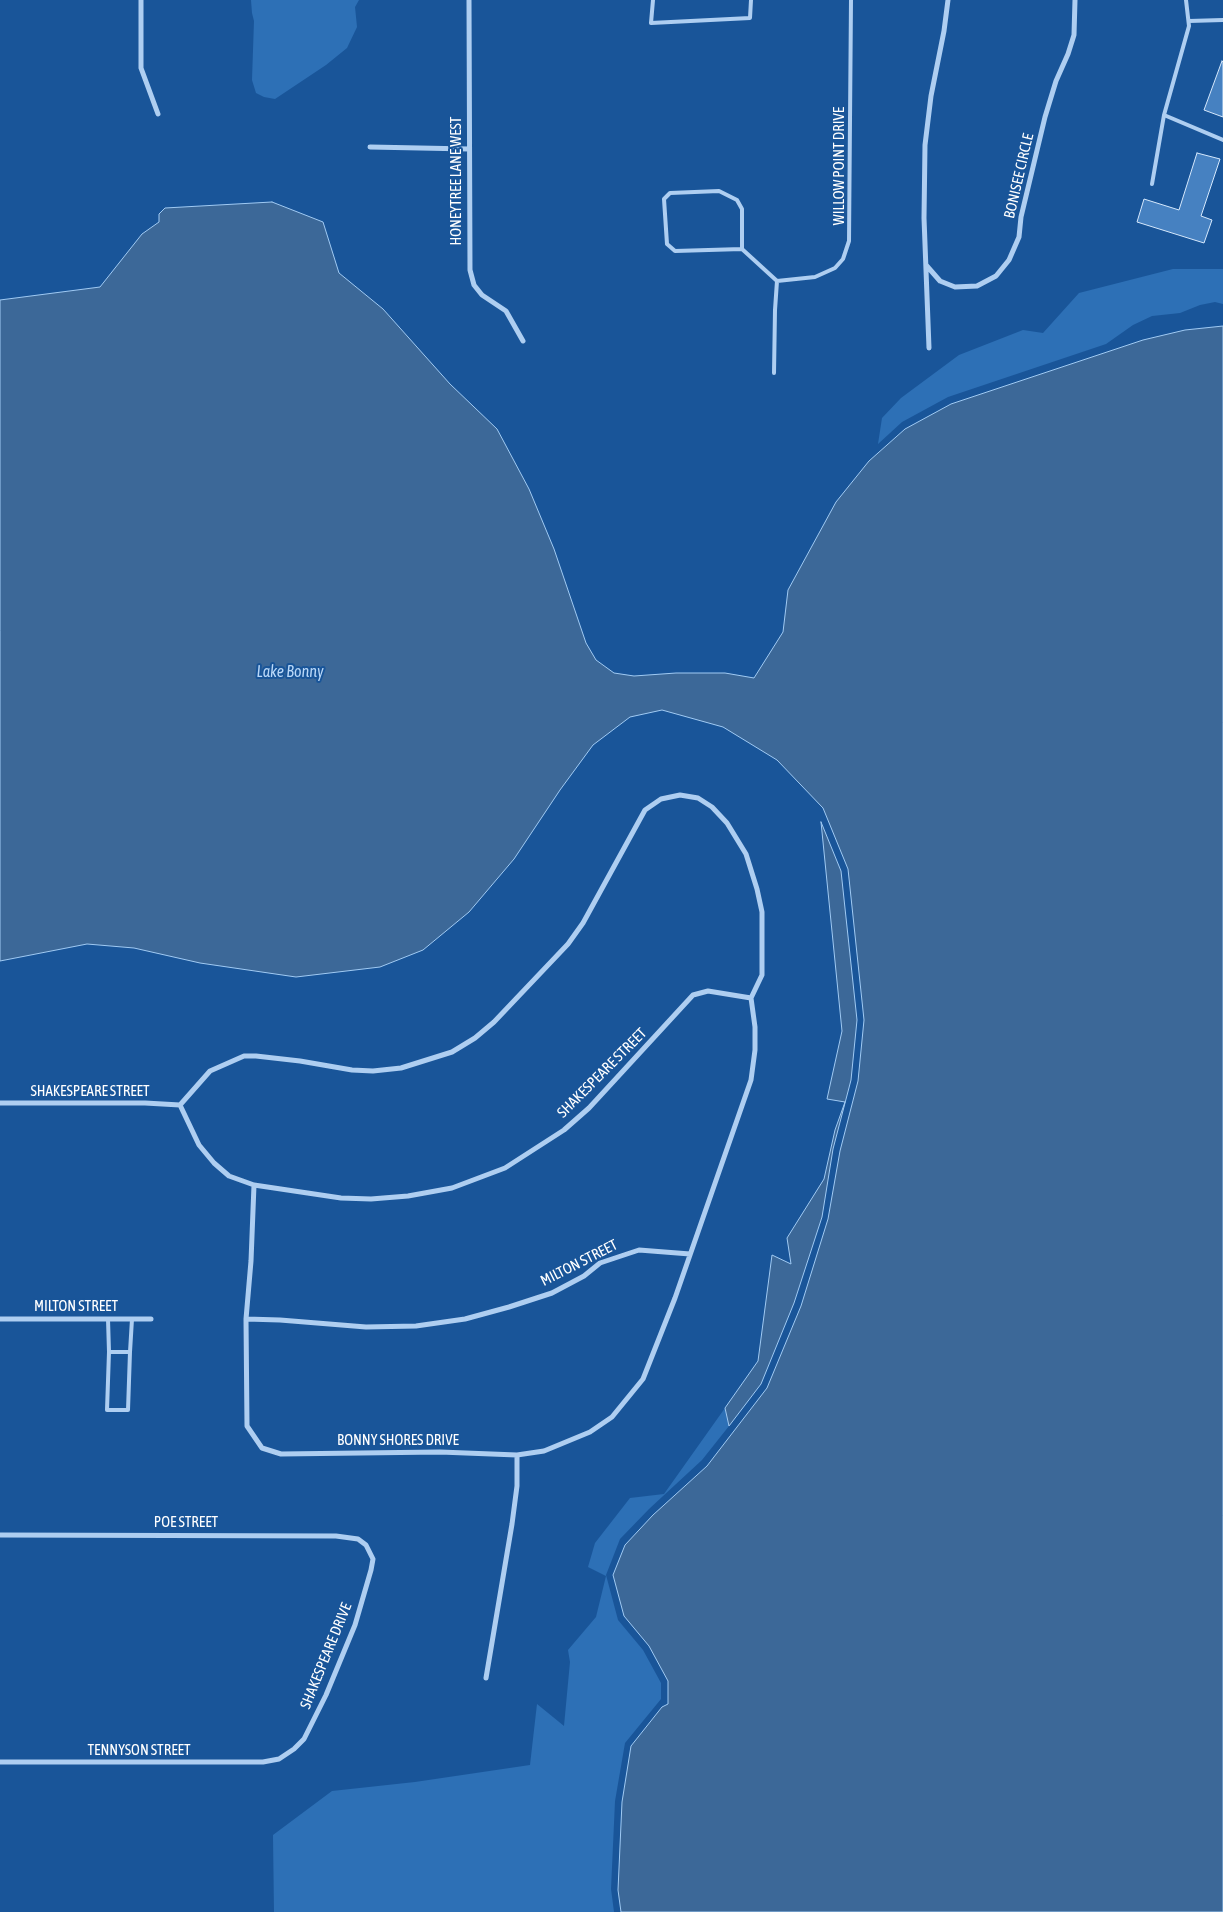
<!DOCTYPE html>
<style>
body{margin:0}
canvas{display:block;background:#195599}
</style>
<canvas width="1223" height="1912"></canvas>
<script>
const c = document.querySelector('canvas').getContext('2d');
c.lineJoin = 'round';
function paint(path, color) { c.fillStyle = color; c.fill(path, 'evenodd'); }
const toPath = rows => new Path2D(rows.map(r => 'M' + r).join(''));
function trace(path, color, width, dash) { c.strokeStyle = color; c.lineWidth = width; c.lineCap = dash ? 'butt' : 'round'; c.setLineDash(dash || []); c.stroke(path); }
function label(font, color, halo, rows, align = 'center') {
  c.font = font + ' "Asap Condensed",sans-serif'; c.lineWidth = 4; c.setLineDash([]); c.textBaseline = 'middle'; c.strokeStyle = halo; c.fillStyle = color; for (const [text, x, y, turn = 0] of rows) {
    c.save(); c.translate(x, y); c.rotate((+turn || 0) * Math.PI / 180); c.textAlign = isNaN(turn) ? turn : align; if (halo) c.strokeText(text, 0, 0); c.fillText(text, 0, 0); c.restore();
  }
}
paint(toPath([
 [251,0,359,0,355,7,357,27,347,48,326,65,275,99,264,97,256,93,252,80,254,21,252,13],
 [1173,269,1223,269,1223,304,1215,302,1200,305,1180,313,1152,316,1133,325,1106,344,948,397,902,422,878,444,882,418,901,398,959,355,1023,330,1043,333,1079,293],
 [725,1408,729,1426,702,1460,649,1509,620,1539,606,1575,618,1620,643,1650,661,1683,661,1699,625,1743,615,1801,611,1889,614,1912,274,1912,273,1835,332,1791,415,1782,530,1765,537,1704,564,1726,570,1662,568,1650,596,1617,606,1576,588,1567,595,1543,630,1498,664,1494]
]), '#2d70b6');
const water = toPath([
 [272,202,323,222,339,273,383,309,450,384,497,429,529,489,554,549,586,643,596,660,614,673,634,676,676,673,725,673,754,678,783,632,788,590,836,502,869,461,905,429,951,404,1143,340,1185,330,1223,326,1223,1912,621,1912,618,1890,622,1802,631,1746,662,1707,668,1704,668,1681,649,1646,624,1616,613,1575,625,1545,653,1515,707,1466,767,1388,801,1306,828,1219,840,1151,858,1081,864,1020,848,869,823,808,777,760,723,727,662,710,630,717,593,745,560,790,514,859,469,912,423,950,380,967,296,977,200,963,134,948,87,944,0,961,0,300,100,287,142,234,159,222,159,214,165,208,272,202],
 [821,822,841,871,857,1020,851,1080,833,1149,822,1217,794,1303,761,1384,729,1426,725,1408,758,1361,772,1255,791,1264,787,1238,824,1179,835,1130,845,1102,827,1099,842,1031,821,822]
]);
paint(water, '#3c6898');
trace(water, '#a0caf3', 1);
const building = toPath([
 [1222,61,1223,62,1223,117,1204,110,1222,61],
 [1197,153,1220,159,1201,216,1212,220,1204,243,1137,222,1144,199,1179,210,1197,153]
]);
paint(building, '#4681c1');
trace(building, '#d5e8fc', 1);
trace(toPath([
 [653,0,651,23,750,18,751,0],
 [1189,21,1223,20],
 [1164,115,1223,140],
 [1152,184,1164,115,1189,26,1186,0],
 [742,249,675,251,667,244,664,199,670,193,719,191,737,200,742,209,742,249,777,281,775,310,774,373],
 [777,281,815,277,835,268,843,259,849,241,851,0],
 [108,1319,109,1352,130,1352,132,1319],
 [109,1352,107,1410,128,1410,130,1352]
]), '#aecef1', 4);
trace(toPath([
 [141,0,141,68,158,114],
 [469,0,470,270,474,285,482,295,506,311,523,341],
 [370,147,469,149],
 [926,265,940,281,955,287,977,286,996,276,1009,260,1019,237,1021,217,1045,117,1056,81,1068,54,1074,35,1075,0],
 [929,348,924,218,925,145,931,96,944,31,948,0],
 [0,1103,145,1103,180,1105,210,1071,244,1056,256,1056,300,1061,352,1070,373,1071,401,1068,452,1052,475,1038,494,1022,568,944,583,923,645,810,661,799,680,795,698,798,712,807,727,823,746,854,757,889,762,912,762,975,751,998],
 [180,1105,199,1145,214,1163,229,1176,254,1185,341,1198,371,1199,408,1196,452,1188,505,1168,564,1130,589,1108,693,995,708,991,751,998],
 [254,1185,251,1261,246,1319,247,1426,262,1448,281,1454,440,1452,517,1455,544,1451,590,1432,612,1417,643,1379,675,1298,751,1080,755,1050,755,1027,751,998],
 [0,1319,151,1319],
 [246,1319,280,1320,366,1327,416,1326,465,1319,509,1307,552,1293,584,1276,600,1263,639,1250,690,1254],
 [0,1535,336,1536,358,1539,366,1545,373,1559,371,1570,355,1625,326,1695,304,1739,294,1749,279,1759,263,1762,0,1762],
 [486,1678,512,1524,517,1486,517,1455]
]), '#aecef1', 5);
label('15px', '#fff', '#195599', [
 ["WILLOW POINT DRIVE",839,166,-90],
 ["BONISEE CIRCLE",1019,176,-77],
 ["HONEYTREE LANE WEST",456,181,-90],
 ["SHAKESPEARE STREET",602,1073,-45],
 ["SHAKESPEARE STREET",90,1091],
 ["MILTON STREET",579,1263,-27],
 ["MILTON STREET",76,1306],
 ["BONNY SHORES DRIVE",398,1440],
 ["POE STREET",186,1522],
 ["SHAKESPEARE DRIVE",326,1656,-68],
 ["TENNYSON STREET",139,1750]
]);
label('italic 16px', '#bad8f8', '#195599', [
 ["Lake Bonny",290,672]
]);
</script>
